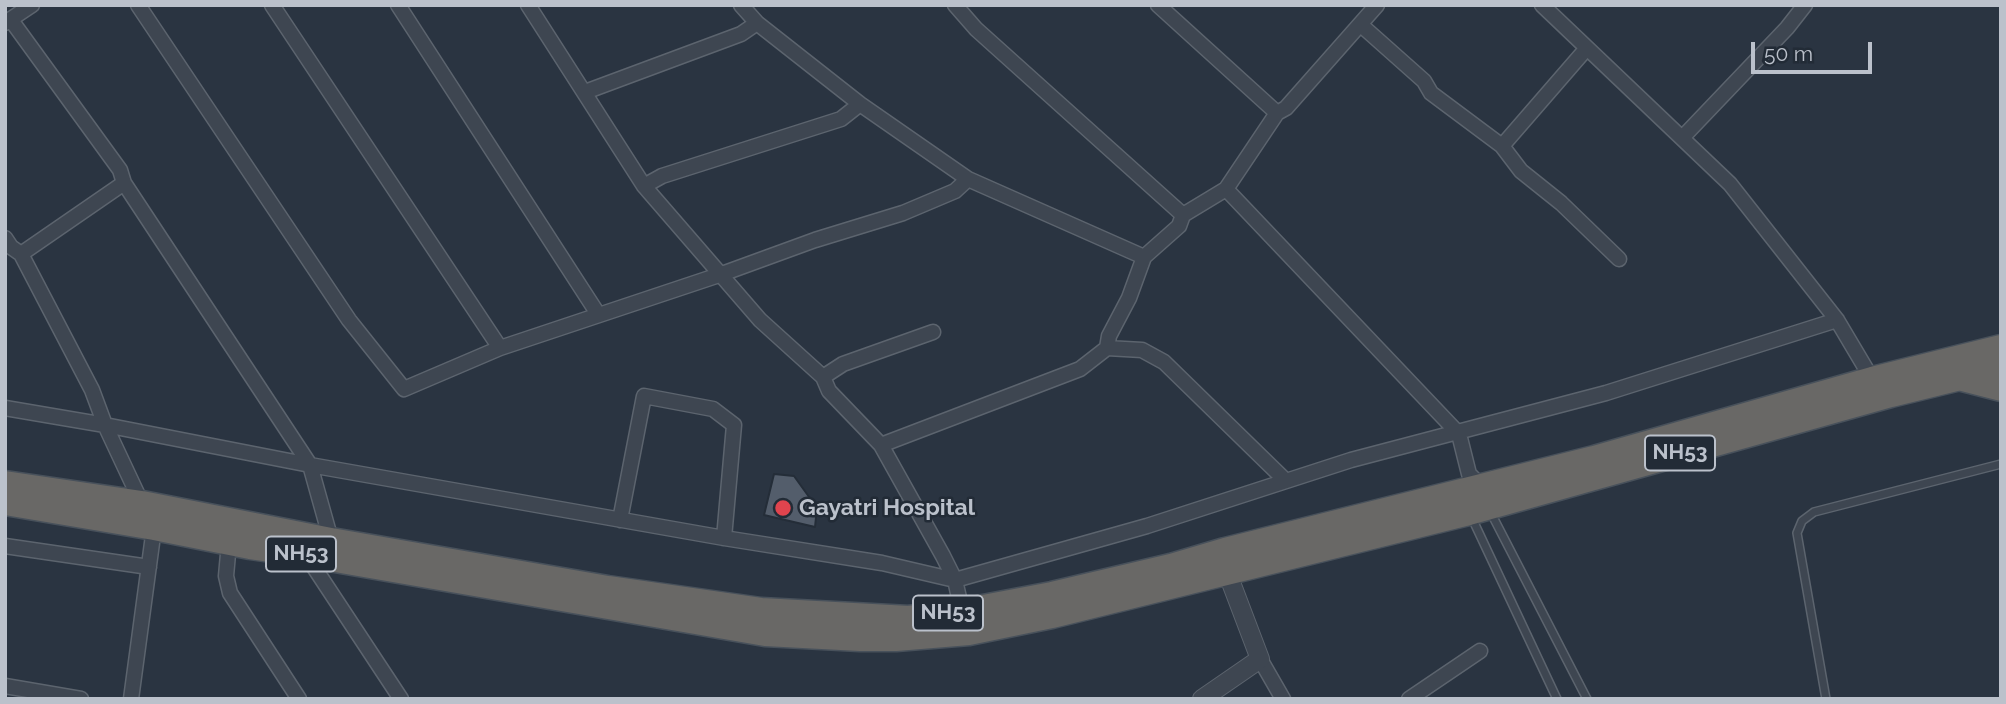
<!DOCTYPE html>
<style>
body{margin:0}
#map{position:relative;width:2006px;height:704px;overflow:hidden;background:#2a3441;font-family:Raleway,sans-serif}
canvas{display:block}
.frame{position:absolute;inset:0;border:7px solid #bbc1cb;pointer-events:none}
.scale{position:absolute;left:1751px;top:42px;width:121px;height:32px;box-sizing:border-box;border:4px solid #bbc1cb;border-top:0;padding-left:9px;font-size:21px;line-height:24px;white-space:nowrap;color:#bbc1cb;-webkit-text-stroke:5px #222b36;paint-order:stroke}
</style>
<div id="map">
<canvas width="2006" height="704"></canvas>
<div class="frame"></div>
<div class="scale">50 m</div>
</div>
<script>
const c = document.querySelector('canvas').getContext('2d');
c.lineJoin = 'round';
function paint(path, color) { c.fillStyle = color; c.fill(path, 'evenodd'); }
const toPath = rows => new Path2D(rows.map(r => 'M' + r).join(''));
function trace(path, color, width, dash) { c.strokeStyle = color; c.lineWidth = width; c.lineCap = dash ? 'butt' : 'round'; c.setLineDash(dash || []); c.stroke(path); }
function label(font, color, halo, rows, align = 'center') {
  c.font = font + ' Raleway,sans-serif'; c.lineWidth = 5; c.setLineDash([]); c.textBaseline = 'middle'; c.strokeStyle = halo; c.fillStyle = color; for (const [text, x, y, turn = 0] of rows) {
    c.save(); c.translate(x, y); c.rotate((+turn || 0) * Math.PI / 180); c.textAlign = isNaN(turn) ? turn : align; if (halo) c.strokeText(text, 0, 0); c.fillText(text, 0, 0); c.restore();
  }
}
const building = toPath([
 [774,474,794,476,817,508,815,527,764,515,774,474]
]);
paint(building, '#535d6b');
trace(building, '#242d38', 2);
const service = toPath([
 [1491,513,1587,699],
 [1471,516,1557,699],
 [1826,699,1797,533,1802,521,1814,512,2001,464]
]);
const minor = toPath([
 [138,5,349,320,404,389,500,348,719,275,815,240,903,213,955,191,968,179],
 [272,5,500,348],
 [398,5,598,314],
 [528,5,644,186,760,320,823,377,829,391,881,445,943,556,955,580,962,611],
 [741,5,757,23,860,104,968,179,1144,257],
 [955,5,976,29,1183,215],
 [1158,5,1277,113],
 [1542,5,1730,184,1837,320,1872,379],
 [11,20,120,170,124,183,310,465,724,538,882,563,955,580,1147,526,1351,460,1606,393,1837,320],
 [5,23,32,5],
 [1361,25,1424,81,1431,93,1502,146,1521,171,1561,203,1619,259],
 [585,92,741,34,757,23],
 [1682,138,1787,28,1805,5],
 [1502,146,1587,48],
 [644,186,662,176,841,119,860,104],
 [1226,189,1459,434,1469,474,1480,485,1482,491],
 [5,238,11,247,21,254,92,390,105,425,5,408],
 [21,254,124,183],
 [1107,348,1109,336,1129,298,1144,257,1179,226,1183,215,1226,189,1277,113,1286,108,1377,5],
 [823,377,843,364,933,332],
 [105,425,310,465,331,540],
 [105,425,143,506],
 [881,445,1080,369,1107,348,1142,350,1164,362,1285,480],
 [620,520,644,396,713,409,734,425,724,538],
 [229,543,226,576,230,593,299,699],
 [5,546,149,567],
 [306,555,401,699],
 [1260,659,1283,699],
 [5,686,81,699],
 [131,699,154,528,152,524],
 [1409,699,1480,651]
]);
const tertiary = toPath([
 [1202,699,1260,659,1227,572]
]);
const trunk = toPath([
 [1962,379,2001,389],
 [5,483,142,503,331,540,608,588,761,610,909,618,962,611,1052,594,1171,566,1225,550,1594,458,1872,379,2001,347],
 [5,503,154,528,250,547,306,555,765,634,860,639,896,639,969,633,1052,616,1469,513,1891,395,2001,368]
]);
trace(service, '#5c646e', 10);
trace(minor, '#5c646e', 17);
trace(tertiary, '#5c646e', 20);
trace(trunk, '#48515b', 27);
trace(service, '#3e4651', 7);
trace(minor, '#3e4651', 14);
trace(tertiary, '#3e4651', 18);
trace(trunk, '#696866', 24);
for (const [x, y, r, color] of [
 [783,508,9,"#e0444e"]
]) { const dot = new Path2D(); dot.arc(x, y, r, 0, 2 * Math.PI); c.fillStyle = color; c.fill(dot); trace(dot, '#222b36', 2.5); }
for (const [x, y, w] of [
 [1680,453,70],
 [301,554,70],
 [948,613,70]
]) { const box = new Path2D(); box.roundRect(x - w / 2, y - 17.5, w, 35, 5); c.fillStyle = '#222b36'; c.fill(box); trace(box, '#bbc1cb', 2); }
label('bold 21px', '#bbc1cb', null, [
 ["NH53",1680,453],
 ["NH53",301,554],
 ["NH53",948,613]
]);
label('bold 23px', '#bbc1cb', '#222b36', [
 ["Gayatri Hospital",799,508]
], 'left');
</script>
